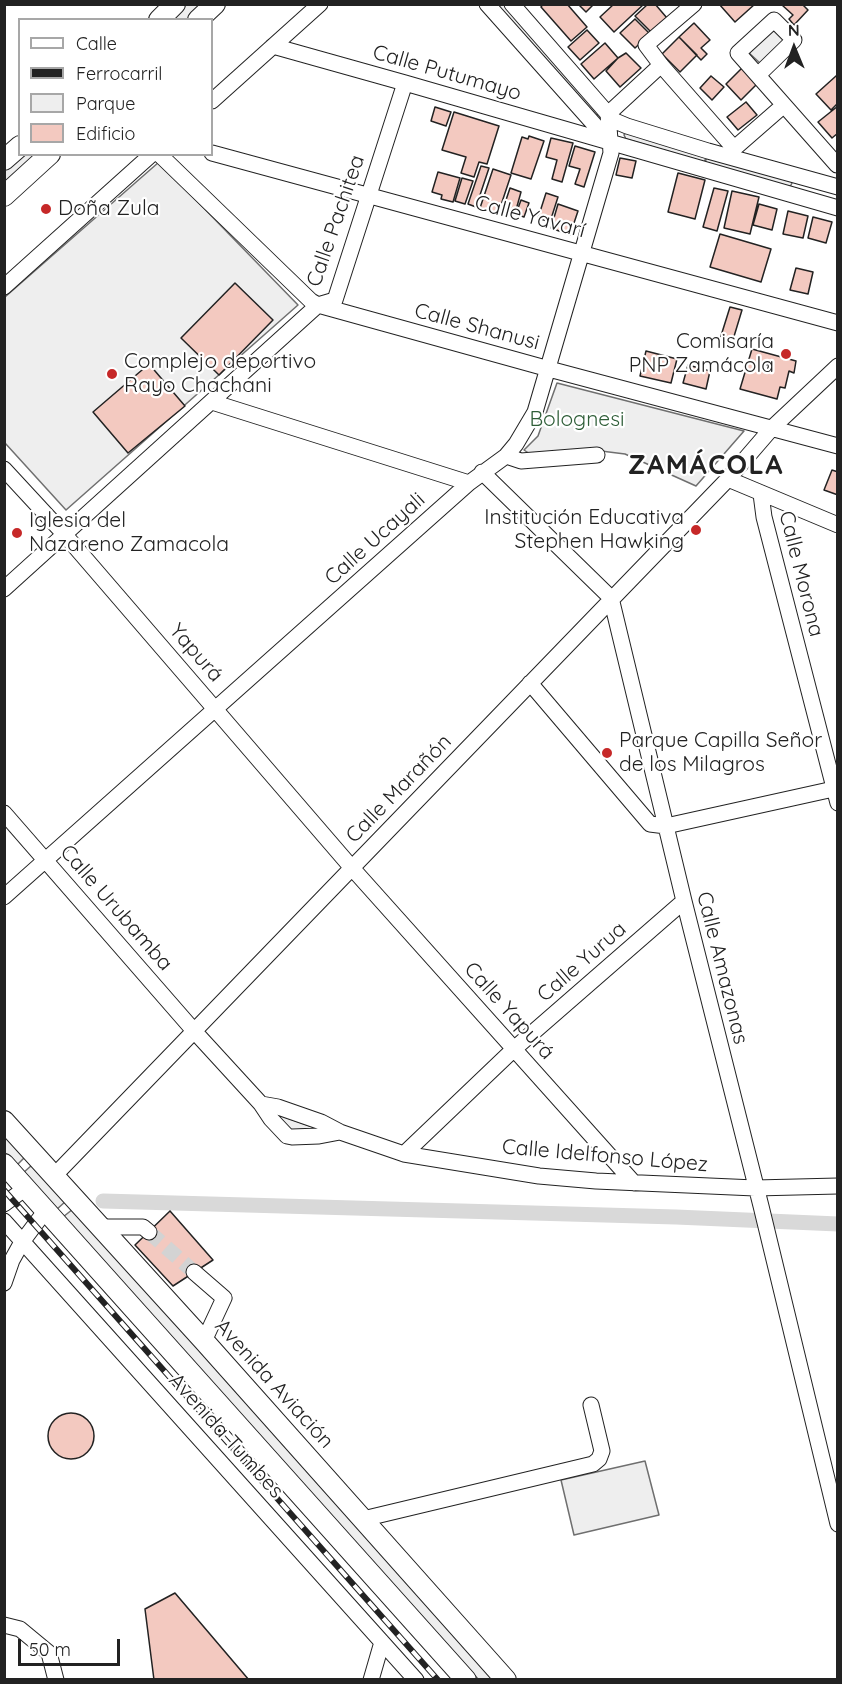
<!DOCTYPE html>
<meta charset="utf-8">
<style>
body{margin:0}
#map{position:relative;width:842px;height:1684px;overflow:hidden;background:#fff;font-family:Quicksand,sans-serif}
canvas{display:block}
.frame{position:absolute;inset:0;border:6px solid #222;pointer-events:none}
.legend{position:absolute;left:18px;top:18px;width:195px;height:138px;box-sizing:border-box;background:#fff;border:2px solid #a7a7a7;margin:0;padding:8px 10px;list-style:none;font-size:18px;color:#222}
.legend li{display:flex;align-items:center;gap:12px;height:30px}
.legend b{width:30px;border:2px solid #a7a7a7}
.north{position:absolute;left:764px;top:18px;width:60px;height:60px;-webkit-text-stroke:4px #fff;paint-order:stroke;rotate:359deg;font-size:16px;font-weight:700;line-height:24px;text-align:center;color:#222}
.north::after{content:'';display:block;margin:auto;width:21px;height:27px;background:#222;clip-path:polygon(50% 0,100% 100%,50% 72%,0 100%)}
.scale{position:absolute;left:18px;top:1639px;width:102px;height:27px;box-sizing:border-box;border:3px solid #222;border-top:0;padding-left:8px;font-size:18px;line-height:21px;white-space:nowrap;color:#222;-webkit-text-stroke:4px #fff;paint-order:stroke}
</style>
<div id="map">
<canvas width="842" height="1684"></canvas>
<div class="frame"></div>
<ul class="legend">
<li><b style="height:8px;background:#fff"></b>Calle</li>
<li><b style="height:8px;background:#222"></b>Ferrocarril</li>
<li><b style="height:16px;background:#eee"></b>Parque</li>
<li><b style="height:16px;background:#f3c9c0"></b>Edificio</li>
</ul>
<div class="north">N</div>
<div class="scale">50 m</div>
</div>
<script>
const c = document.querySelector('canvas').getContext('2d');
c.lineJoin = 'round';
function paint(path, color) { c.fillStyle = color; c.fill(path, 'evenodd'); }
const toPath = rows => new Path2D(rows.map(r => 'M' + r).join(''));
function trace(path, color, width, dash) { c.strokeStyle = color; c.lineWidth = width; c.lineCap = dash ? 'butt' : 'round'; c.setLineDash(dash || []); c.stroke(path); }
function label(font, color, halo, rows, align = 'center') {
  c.font = font + ' Quicksand,sans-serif'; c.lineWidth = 4.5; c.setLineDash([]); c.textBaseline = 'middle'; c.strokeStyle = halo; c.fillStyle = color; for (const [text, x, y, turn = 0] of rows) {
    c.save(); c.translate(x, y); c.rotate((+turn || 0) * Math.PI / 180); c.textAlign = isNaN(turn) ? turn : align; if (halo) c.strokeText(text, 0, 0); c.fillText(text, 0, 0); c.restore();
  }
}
const green = toPath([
 [185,5,204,5,188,19,169,20,185,5],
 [496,5,505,5,598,113,597,115,596,116,496,5],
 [772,28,786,42,761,64,748,52,772,28],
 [626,132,707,156,704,162,626,139,624,135,626,132],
 [20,155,39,155,5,186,4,168,20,155],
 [707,156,792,181,792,183,790,187,705,163,707,156],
 [159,162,298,305,66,510,5,443,5,297,159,162],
 [557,383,744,431,696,486,625,454,593,450,530,454,524,450,538,436,557,383],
 [279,1115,313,1127,312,1129,292,1130,277,1117,279,1115],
 [4,1134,25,1157,16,1166,5,1153,4,1134],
 [32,1165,66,1201,56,1210,23,1173,32,1165],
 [73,1209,496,1679,478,1679,63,1217,73,1209],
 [645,1461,659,1515,574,1535,561,1480,645,1461]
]);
paint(green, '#eee');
trace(green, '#6f6f6f', 1.5);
trace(toPath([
 [103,1201,676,1217,838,1224]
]), '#d9d9d9', 15);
const building = toPath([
 [543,4,567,4,587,27,571,41,541,7,543,4],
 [578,4,593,4,593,5,586,12,578,4],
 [614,4,644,4,614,32,600,17,614,4],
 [648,4,655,4,667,18,651,32,635,16,648,4],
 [719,4,755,4,735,22,719,4],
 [802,4,808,10,794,25,789,19,793,15,782,5,802,4],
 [635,19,650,34,635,48,620,33,635,19],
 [694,23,710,40,701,48,707,54,701,60,679,37,694,23],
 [587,30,599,43,580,60,568,47,587,30],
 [679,37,697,55,680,72,662,54,679,37],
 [605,43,618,58,594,79,581,64,605,43],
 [626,53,641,68,620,87,606,71,618,58,626,53],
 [744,66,759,82,741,100,726,84,744,66],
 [711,76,724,87,712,100,700,88,711,76],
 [836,76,838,78,838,103,831,110,816,94,836,76],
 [746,102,757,115,738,130,727,117,746,102],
 [838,106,838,133,832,138,818,122,838,106],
 [435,107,451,112,446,126,431,121,435,107],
 [454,112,499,126,487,164,479,162,474,177,461,173,466,157,442,150,454,112],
 [529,136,544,141,531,179,511,173,522,137,528,139,529,136],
 [551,138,573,143,562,182,552,179,557,160,546,157,551,138],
 [575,146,595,152,584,187,575,184,580,169,569,166,575,146],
 [620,158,636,161,632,178,616,175,620,158],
 [481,166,489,168,476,207,468,204,481,166],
 [493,169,511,175,498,214,480,208,493,169],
 [438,172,460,178,453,202,441,199,442,195,432,192,438,172],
 [678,173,705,180,695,219,668,212,678,173],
 [462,178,473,181,465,204,455,201,462,178],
 [510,188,521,192,516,210,504,206,510,188],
 [714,188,728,191,717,231,703,227,714,188],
 [732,191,759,197,750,234,724,228,732,191],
 [546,193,558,197,550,222,538,218,546,193],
 [521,200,529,203,524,217,516,214,521,200],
 [558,204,578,211,570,235,551,228,558,204],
 [759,204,777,209,772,230,753,225,759,204],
 [788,211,808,216,803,238,783,234,788,211],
 [813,217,832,222,826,243,808,238,813,217],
 [720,234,771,249,761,282,710,267,720,234],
 [796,268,813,272,808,294,790,290,796,268],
 [235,283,273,320,219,375,181,338,235,283],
 [730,307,742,310,732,343,720,339,730,307],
 [752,349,796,361,794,373,789,371,785,388,780,387,777,399,740,389,752,349],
 [758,363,769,365,767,371,756,369,758,363],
 [646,351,677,359,671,383,640,376,646,351],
 [149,364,185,406,128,453,93,412,149,364],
 [688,365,710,371,706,389,683,383,688,365],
 [832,470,838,472,838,495,824,490,832,470],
 [170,1211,213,1260,173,1286,135,1245,170,1211],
 '48 1436a23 23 0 1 1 46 0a23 23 0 1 1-46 0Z',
 [175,1593,249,1680,154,1680,145,1609,175,1593]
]);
paint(building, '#f3c9c0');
trace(building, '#222', 1.5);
trace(toPath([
 [149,1232,194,1272]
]), '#d3d3d3', 15, [15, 8]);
const minor = toPath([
 [487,4,609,141],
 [512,4,608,114,615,121,627,126,708,151,838,187],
 [694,4,646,45,661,65,733,147],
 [273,46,405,83,838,208],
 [758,75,794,40,774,20,738,53,837,165],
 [212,101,320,4],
 [212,153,838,323],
 [159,154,311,301,318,305,549,369,838,446],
 [730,154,733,147,737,146,784,105],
 [4,287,152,154],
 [212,402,469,483],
 [506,456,521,461,597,455],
 [4,469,65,535,352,868,634,1183],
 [482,472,611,598,684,901,761,1206,838,1524],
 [728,479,838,525],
 [761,494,764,517,838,803],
 [4,589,318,305,335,300,405,83],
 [530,683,650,824,666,826,838,788],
 [4,813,195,1032,261,1104,278,1107,321,1122,340,1132,404,1154,539,1176,596,1181,755,1188,838,1186],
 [4,897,469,483,506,456,516,444,535,412,611,153,608,114,661,65],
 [261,1104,271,1119,287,1136,292,1137,319,1136,340,1132],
 [404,1154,514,1049,684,901],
 [54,1176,728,479,772,428,838,366],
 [4,1204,26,1188],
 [4,1221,416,1680],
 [100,1227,143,1227,149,1232],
 [194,1272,224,1298,204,1341],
 [4,1283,12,1260,22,1242,46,1210],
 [363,1519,593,1464,599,1459,602,1451,591,1405],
 [4,1625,20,1629,49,1653,56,1680],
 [371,1680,382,1642]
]);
const major = toPath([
 [159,20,175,4],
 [198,20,215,4],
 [4,160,20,146],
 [4,196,50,154],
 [4,1121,204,1341,506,1680],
 [4,1164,466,1680]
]);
trace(minor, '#222', 17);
trace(major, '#222', 22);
trace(minor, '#fff', 15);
trace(major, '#fff', 20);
const rail = toPath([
 [4,1190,438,1680]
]);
trace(rail, '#222', 6);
trace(rail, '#fff', 4, [11]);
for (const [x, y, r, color] of [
 [46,209,6,"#c62828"],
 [786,354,6,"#c62828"],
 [112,374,6,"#c62828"],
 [696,530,6,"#c62828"],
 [17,533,6,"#c62828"],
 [607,753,6,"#c62828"]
]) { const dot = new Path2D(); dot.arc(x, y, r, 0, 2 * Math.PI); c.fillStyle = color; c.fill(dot); trace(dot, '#fff', 2); }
label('21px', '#222', '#fff', [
 ["Calle Putumayo",447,73,16],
 ["Calle Yavarí",530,217,15],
 ["Calle Pachitea",336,221,-71],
 ["Calle Shanusi",477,327,15],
 ["Calle Ucayali",375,539,-42],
 ["Calle Morona",801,574,76],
 ["Yapurá",196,653,49],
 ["Calle Marañón",399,789,-46],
 ["Calle Urubamba",116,908,49],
 ["Calle Yurua",582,962,-41],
 ["Calle Amazonas",722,968,76],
 ["Calle Yapurá",509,1011,48],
 ["Calle Idelfonso López",605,1156,5],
 ["Avenida Aviación",274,1384,48],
 ["Avenida Tumbes",226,1436,48]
]);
label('21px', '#222', '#fff', [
 ["Doña Zula",58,209],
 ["Comisaría",774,342,"right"],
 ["PNP Zamácola",774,366,"right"],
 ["Complejo deportivo",124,362],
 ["Rayo Chachani",124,386],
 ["Institución Educativa",684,518,"right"],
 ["Stephen Hawking",684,542,"right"],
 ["Iglesia del",29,521],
 ["Nazareno Zamacola",29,545],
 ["Parque Capilla Señor",619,741],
 ["de los Milagros",619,765]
], 'left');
label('21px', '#2f5e38', '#fff', [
 ["Bolognesi",577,420]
]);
c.letterSpacing = '1.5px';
label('bold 27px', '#222', '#fff', [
 ["ZAMÁCOLA",706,466]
]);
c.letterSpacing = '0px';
</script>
